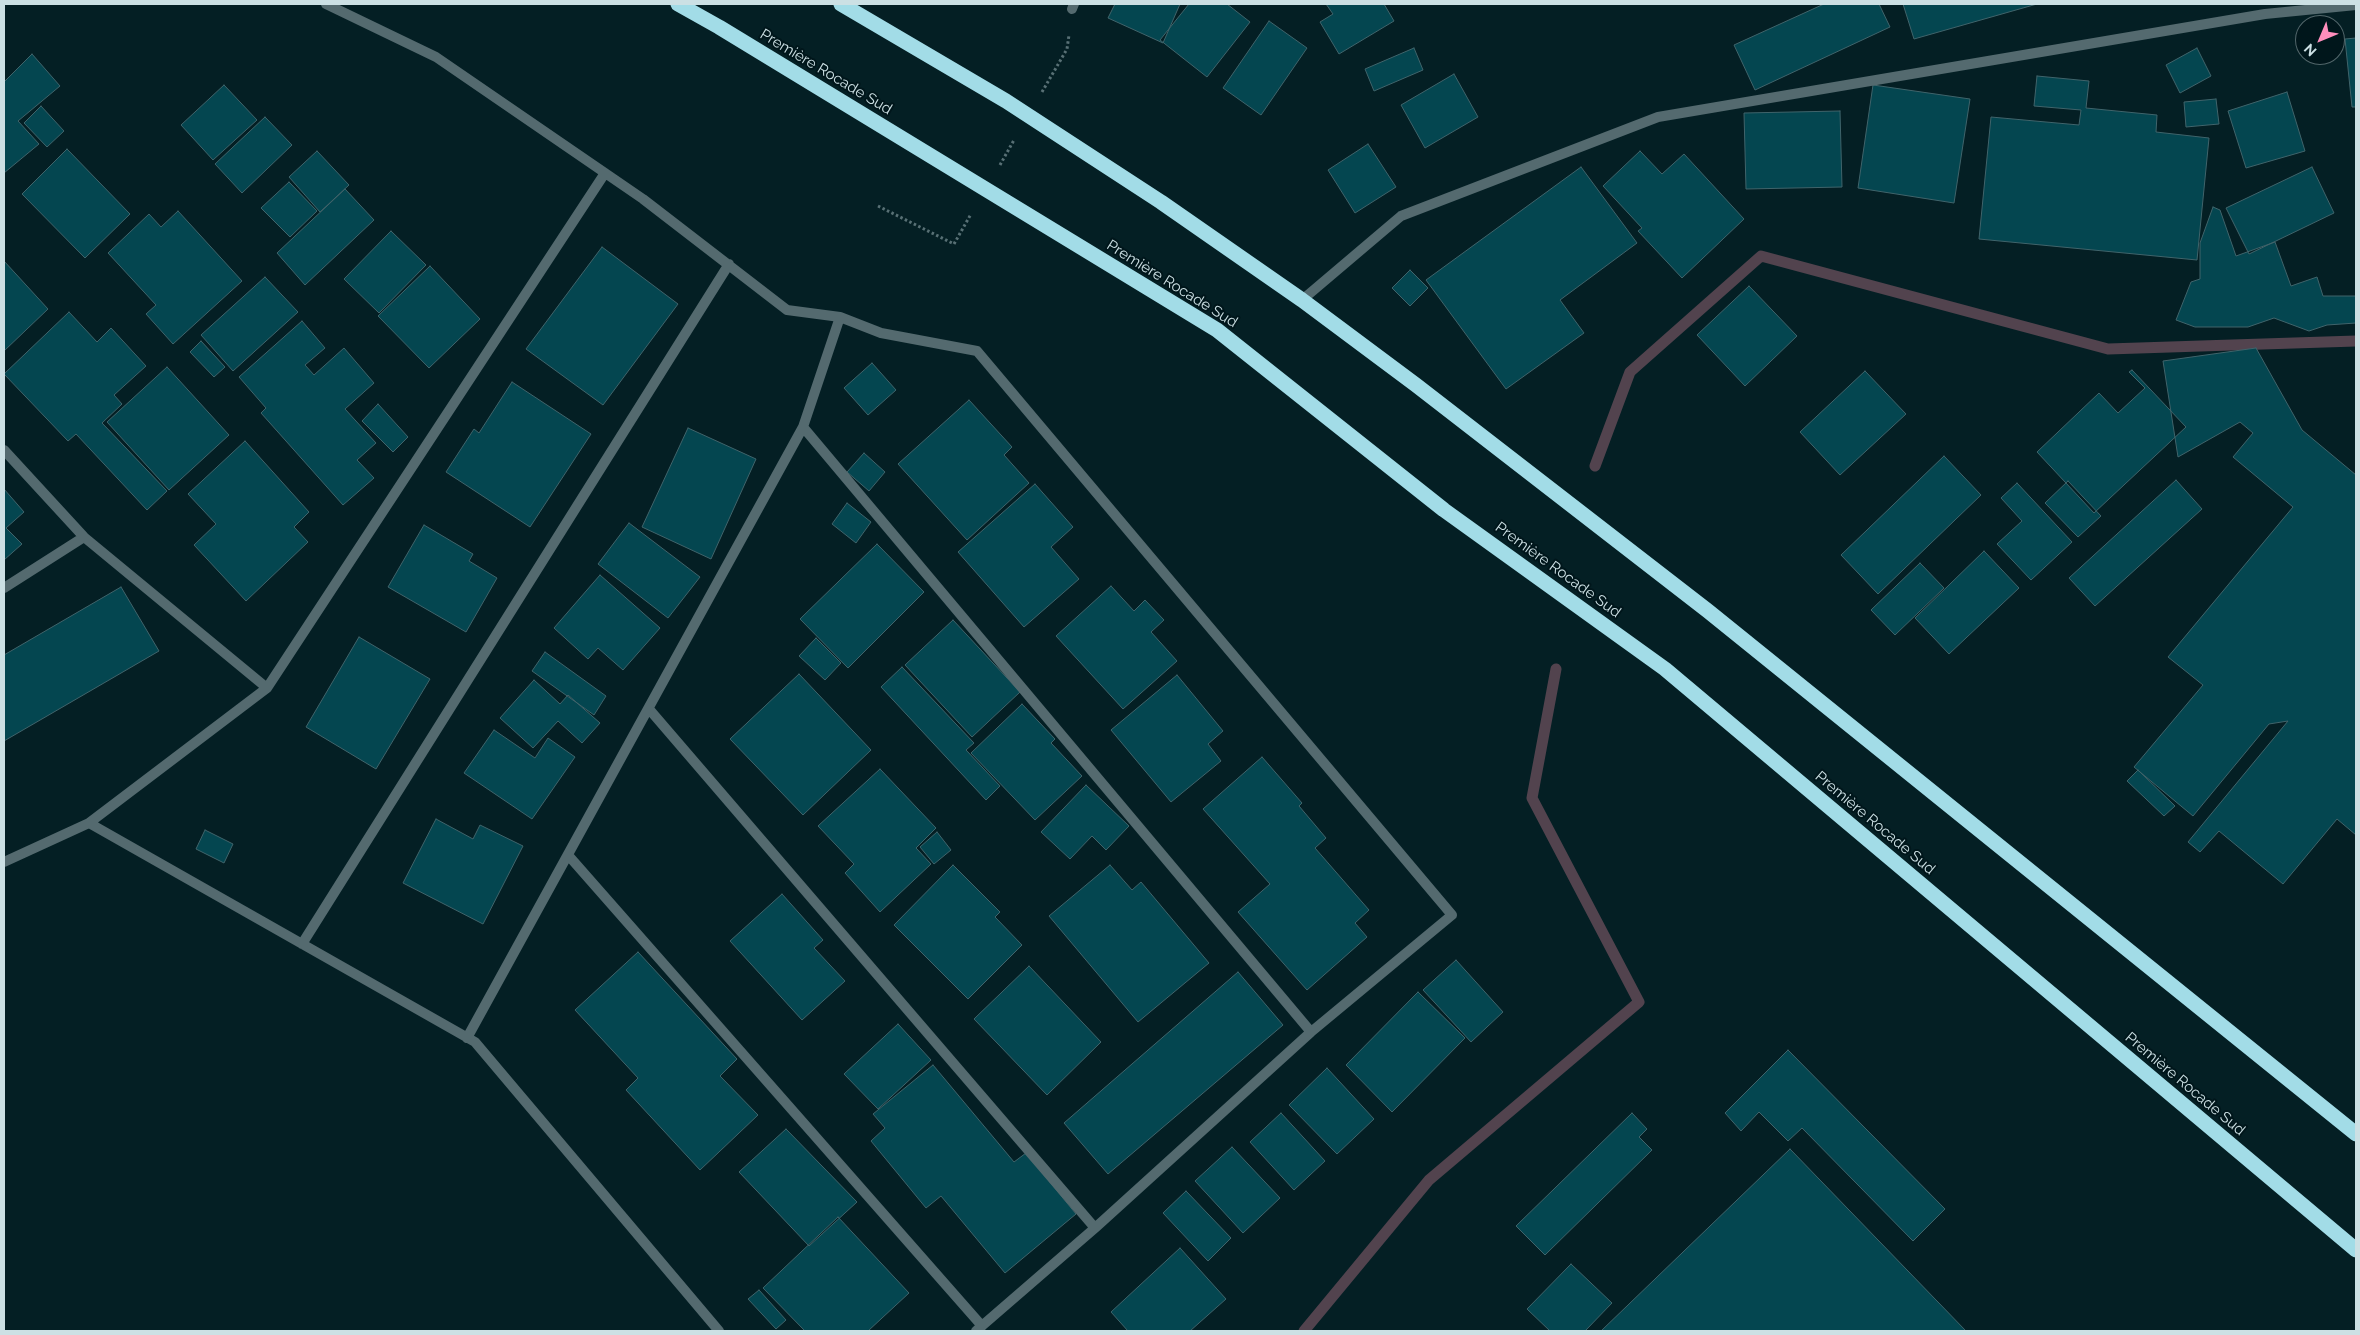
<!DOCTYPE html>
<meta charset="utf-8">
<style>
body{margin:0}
#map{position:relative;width:2360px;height:1335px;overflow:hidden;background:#041f24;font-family:Raleway,sans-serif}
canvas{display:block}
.frame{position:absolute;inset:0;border:5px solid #cce0e4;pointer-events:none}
.north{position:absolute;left:2295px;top:15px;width:50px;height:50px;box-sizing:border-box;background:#00161b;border:1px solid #52676b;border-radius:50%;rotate:225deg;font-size:14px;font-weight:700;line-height:20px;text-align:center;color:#cce0e4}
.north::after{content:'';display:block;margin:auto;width:18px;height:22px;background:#fe8ebc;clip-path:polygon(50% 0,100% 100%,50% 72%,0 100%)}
</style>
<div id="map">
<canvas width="2360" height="1335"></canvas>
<div class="frame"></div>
<div class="north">N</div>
</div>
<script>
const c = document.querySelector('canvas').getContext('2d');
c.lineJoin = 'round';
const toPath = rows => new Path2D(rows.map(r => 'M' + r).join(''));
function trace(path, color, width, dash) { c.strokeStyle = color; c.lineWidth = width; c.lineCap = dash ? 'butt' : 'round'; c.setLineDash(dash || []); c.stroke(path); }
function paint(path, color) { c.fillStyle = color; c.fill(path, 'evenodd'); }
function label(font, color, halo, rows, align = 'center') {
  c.font = font + ' Raleway,sans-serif'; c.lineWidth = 4; c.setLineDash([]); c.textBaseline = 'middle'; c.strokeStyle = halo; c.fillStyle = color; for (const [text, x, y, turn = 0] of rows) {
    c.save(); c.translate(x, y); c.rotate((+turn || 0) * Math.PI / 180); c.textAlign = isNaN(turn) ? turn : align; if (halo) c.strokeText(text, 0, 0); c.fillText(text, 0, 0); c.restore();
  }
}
trace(toPath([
 [1595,466,1630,372,1761,256,2108,349,2356,341],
 [1304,1331,1429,1180,1639,1002,1532,798,1556,669]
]), '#52434e', 11);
const building = toPath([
 [1115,4,1180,4,1163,43,1108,18,1115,4],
 [1189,4,1227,4,1250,22,1207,77,1160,40,1189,4],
 [1326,4,1384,4,1394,21,1339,54,1320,22,1333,14,1326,4],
 [1824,4,1879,4,1890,27,1755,90,1734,45,1824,4],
 [1903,4,2037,4,1914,39,1903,4],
 [1269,21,1307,48,1261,115,1223,88,1269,21],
 [2356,38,2356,107,2352,107,2345,39,2356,38],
 [1414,48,1423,70,1374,91,1365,69,1414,48],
 [2197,48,2211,76,2180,93,2166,65,2197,48],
 [32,54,60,86,18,121,39,144,4,173,4,82,32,54],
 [1454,74,1478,117,1425,148,1401,105,1454,74],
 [2037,76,2089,81,2086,108,2157,115,2156,132,2209,138,2197,260,1979,239,1991,117,2079,125,2081,110,2034,106,2037,76],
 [224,85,257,120,213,160,181,125,224,85],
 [1873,85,1970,99,1954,203,1858,188,1873,85],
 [2287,92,2305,151,2246,168,2228,111,2287,92],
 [2216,99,2219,124,2186,127,2184,102,2216,99],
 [41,106,64,131,47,147,24,123,41,106],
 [1840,111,1842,187,1746,189,1744,113,1840,111],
 [265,117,292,145,242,193,215,164,265,117],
 [1368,144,1396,187,1355,213,1328,170,1368,144],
 [67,149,130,214,85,258,22,194,67,149],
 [317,151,349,185,320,212,289,177,317,151],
 [1640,151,1662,174,1684,154,1744,219,1682,278,1638,231,1642,228,1603,186,1640,151],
 [1581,167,1637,243,1560,300,1584,333,1506,389,1426,280,1581,167],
 [2312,167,2334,213,2249,254,2226,208,2312,167],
 [289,182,317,211,290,237,261,208,289,182],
 [345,189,374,220,305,285,277,253,345,189],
 [2213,207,2220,210,2236,256,2275,242,2291,286,2317,277,2323,296,2356,296,2356,323,2327,325,2309,331,2274,318,2248,327,2195,327,2176,320,2191,282,2200,279,2200,243,2213,207],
 [178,211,242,281,173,344,146,314,156,305,108,253,149,214,161,227,178,211],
 [391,231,426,265,379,313,344,279,391,231],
 [602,247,678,304,603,405,526,349,602,247],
 [4,261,48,309,4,351,4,261],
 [430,266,480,319,429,368,378,316,430,266],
 [1410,270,1428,288,1410,306,1392,288,1410,270],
 [265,277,298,312,233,371,201,335,265,277],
 [1749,286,1797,336,1745,386,1697,335,1749,286],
 [69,312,97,342,111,328,146,366,114,395,122,404,102,423,167,491,147,510,76,434,68,441,4,374,69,312],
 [302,321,325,348,305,365,314,375,344,348,374,383,345,409,376,443,357,460,374,478,343,505,261,413,266,408,239,377,302,321],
 [201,341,225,367,214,377,190,352,201,341],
 [2256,348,2302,430,2356,475,2356,835,2337,819,2283,884,2219,831,2200,852,2188,842,2288,721,2269,724,2193,816,2134,767,2203,685,2168,657,2293,507,2233,457,2253,433,2240,422,2178,457,2163,361,2256,348],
 [872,363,896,390,868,415,844,388,872,363],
 [167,367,229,435,169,490,107,422,167,367],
 [2132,370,2186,427,2094,513,2037,452,2099,393,2118,413,2145,388,2129,372,2132,370],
 [1865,371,1906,414,1840,475,1800,432,1865,371],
 [512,382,591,434,530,527,446,472,474,429,479,433,512,382],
 [969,400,1012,447,1004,455,1029,483,967,540,898,464,969,400],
 [378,404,408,437,393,452,362,421,378,404],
 [688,428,756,459,711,559,642,527,688,428],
 [245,441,309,512,294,527,308,542,246,601,194,545,216,524,188,494,245,441],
 [864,453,885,472,869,491,847,472,864,453],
 [1944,456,1981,495,1878,594,1841,555,1944,456],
 [2176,480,2202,509,2095,606,2069,578,2176,480],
 [2068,481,2101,516,2078,537,2045,503,2068,481],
 [2017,483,2072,542,2031,580,1997,544,2022,521,2001,498,2017,483],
 [1035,484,1073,527,1051,547,1079,579,1024,627,958,552,1035,484],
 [4,489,24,512,6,528,22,544,4,560,4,489],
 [847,503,871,522,856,543,832,524,847,503],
 [629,523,700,577,668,618,598,564,629,523],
 [424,525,473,554,469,561,497,578,466,632,388,587,424,525],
 [877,544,924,592,848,668,800,619,877,544],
 [1984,551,2019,588,1949,654,1915,618,1984,551],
 [1920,563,1944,588,1895,635,1871,610,1920,563],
 [600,575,660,628,623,670,598,648,588,659,554,628,600,575],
 [1111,586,1134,611,1145,600,1164,620,1151,632,1177,661,1123,709,1056,636,1111,586],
 [121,587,159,651,4,741,4,655,121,587],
 [953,620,1020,692,972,737,905,665,953,620],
 [359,637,430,679,376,769,306,727,359,637],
 [816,638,841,663,825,680,799,656,816,638],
 [545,652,606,696,594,715,532,671,545,652],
 [902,667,974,743,966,750,1000,786,986,800,881,687,902,667],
 [799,674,871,750,803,815,730,739,799,674],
 [1177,675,1223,731,1208,744,1221,761,1171,802,1111,730,1177,675],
 [534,680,560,704,568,695,600,723,582,743,558,721,533,748,500,718,534,680],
 [1022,704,1055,739,1051,743,1082,776,1035,820,971,753,1022,704],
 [494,730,535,758,548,738,575,757,532,819,464,773,494,730],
 [1262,757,1302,803,1299,806,1326,838,1315,848,1369,910,1355,923,1367,937,1307,990,1238,912,1270,884,1203,809,1262,757],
 [880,769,936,828,916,848,931,864,880,912,845,873,854,864,818,826,880,769],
 [2138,770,2175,806,2164,816,2127,781,2138,770],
 [1086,785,1129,826,1106,850,1092,836,1070,859,1041,832,1086,785],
 [436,819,473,839,480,825,523,846,483,924,403,883,436,819],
 [205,830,233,844,224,863,196,849,205,830],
 [937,832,951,850,934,864,920,847,937,832],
 [953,865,1000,912,995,917,1022,945,968,999,894,925,953,865],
 [1110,865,1132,890,1141,882,1209,963,1138,1022,1049,916,1110,865],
 [782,894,823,940,814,948,845,981,802,1020,730,941,782,894],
 [638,952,737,1059,720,1076,758,1115,700,1170,626,1090,638,1078,575,1010,638,952],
 [1456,960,1503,1012,1471,1042,1423,990,1456,960],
 [1029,966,1101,1042,1047,1095,974,1019,1029,966],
 [1238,972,1283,1025,1108,1174,1064,1123,1238,972],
 [1418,992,1465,1038,1392,1112,1346,1065,1418,992],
 [898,1024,931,1060,878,1109,844,1074,898,1024],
 [1788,1050,1945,1209,1913,1241,1802,1128,1788,1141,1759,1112,1741,1131,1725,1113,1788,1050],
 [933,1065,1014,1162,1026,1153,1076,1214,1005,1273,941,1196,926,1208,871,1141,885,1128,873,1114,933,1065],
 [1327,1068,1374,1119,1337,1154,1289,1105,1327,1068],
 [1281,1113,1325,1161,1294,1190,1250,1142,1281,1113],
 [1632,1113,1647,1129,1639,1137,1652,1150,1545,1255,1516,1226,1632,1113],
 [786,1129,857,1202,809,1246,739,1172,786,1129],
 [1232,1147,1280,1198,1243,1233,1195,1181,1232,1147],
 [1790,1149,1966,1331,1601,1331,1790,1149],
 [1186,1191,1231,1238,1208,1261,1163,1213,1186,1191],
 [838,1217,909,1293,868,1331,805,1331,763,1288,838,1217],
 [1180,1248,1226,1299,1190,1331,1128,1331,1111,1312,1180,1248],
 [1571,1264,1612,1303,1585,1331,1550,1331,1527,1309,1571,1264],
 [759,1290,786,1320,776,1329,748,1299,759,1290]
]);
paint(building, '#044650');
trace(building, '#40646b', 1);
trace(toPath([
 [1042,92,1067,49,1069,35],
 [1000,165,1014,140],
 [878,206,954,244,971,214]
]), '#587075', 3, [2.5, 2.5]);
trace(toPath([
 [1302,300,1401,216,1658,117,2265,14,2356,5]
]), '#546a6f', 10);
trace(toPath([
 [326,4,436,57,643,199,787,310,840,317,881,333,977,351,1452,915,1311,1032,1095,1228,976,1331],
 [1072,9,1074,4],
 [803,427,1311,1032],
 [4,450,84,537,267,688],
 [4,588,84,537],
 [649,709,1095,1228],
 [89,823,267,688,605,173],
 [568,855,982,1326],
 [4,862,89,823,475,1042,719,1331],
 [302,944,729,264],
 [467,1038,803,427,840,317]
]), '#546a6f', 10);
trace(toPath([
 [678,4,719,27,1217,330,1444,510,1665,669,2356,1250],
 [841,4,1006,101,1161,202,1302,300,1416,385,1708,611,2356,1134]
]), '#a2dce7', 15);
label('15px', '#cce0e4', '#00161b', [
 ["Première Rocade Sud",826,72,31],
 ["Première Rocade Sud",1172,284,32],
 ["Première Rocade Sud",1558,570,36],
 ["Première Rocade Sud",1875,823,40],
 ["Première Rocade Sud",2185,1084,40]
]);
</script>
